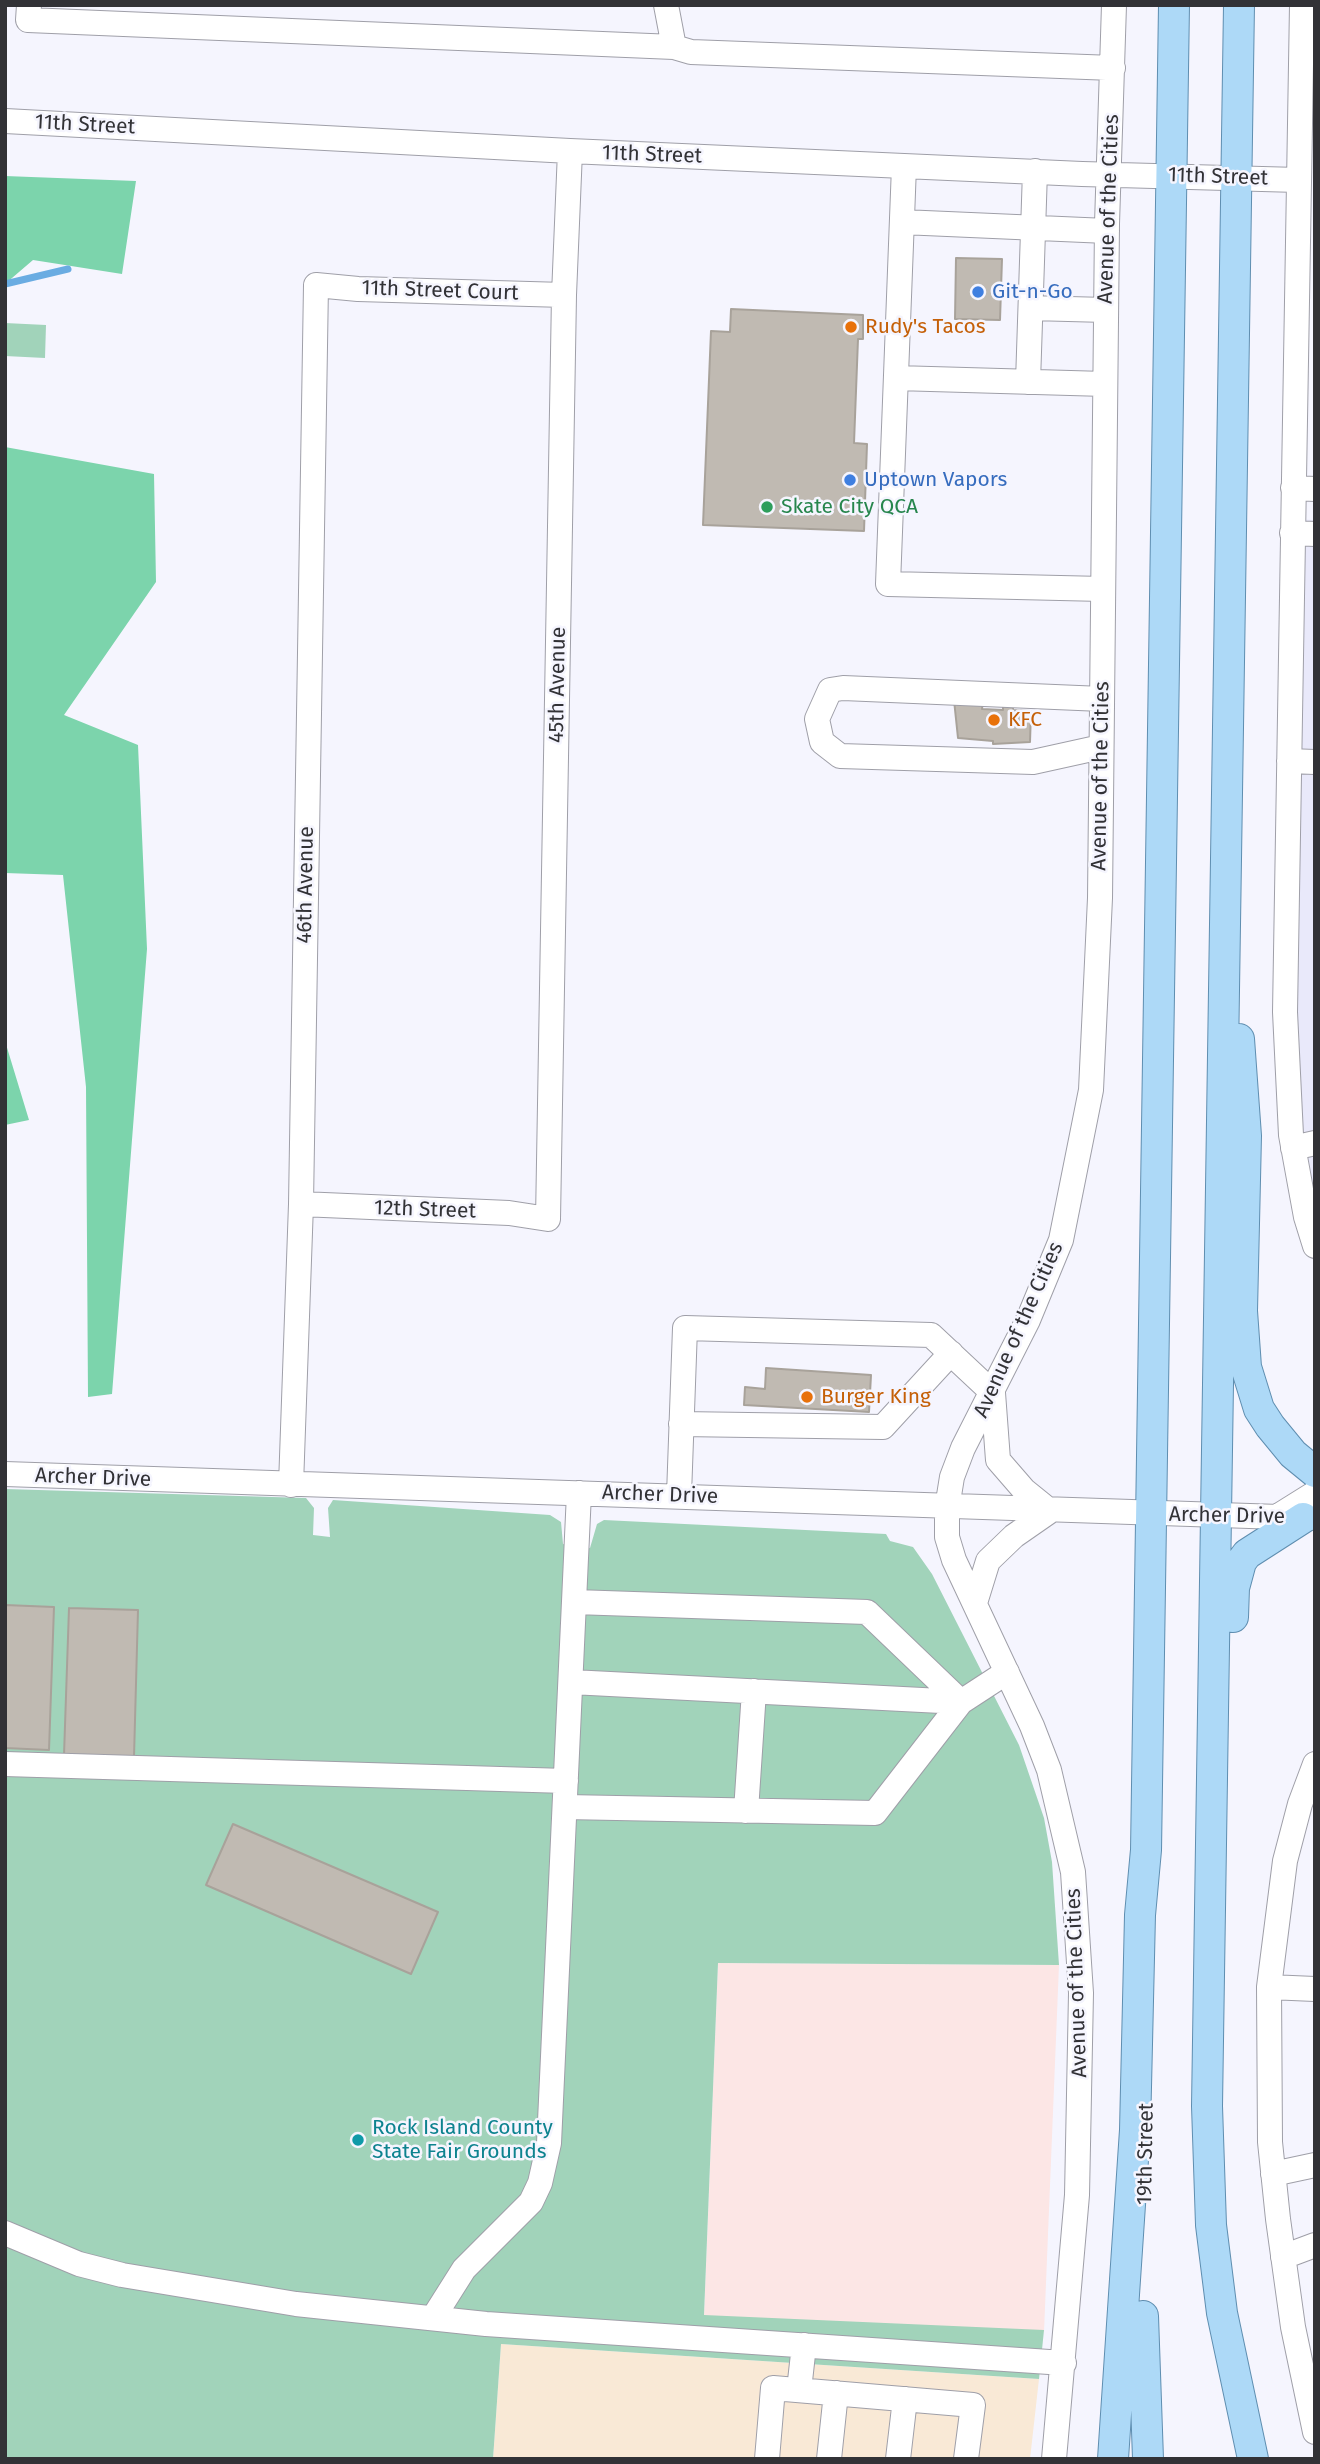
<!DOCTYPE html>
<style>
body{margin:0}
#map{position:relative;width:1320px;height:2464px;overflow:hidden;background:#f5f5fe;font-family:"Fira Sans",sans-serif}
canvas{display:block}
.frame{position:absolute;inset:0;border:7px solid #323236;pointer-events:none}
</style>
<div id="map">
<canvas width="1320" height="2464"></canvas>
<div class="frame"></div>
</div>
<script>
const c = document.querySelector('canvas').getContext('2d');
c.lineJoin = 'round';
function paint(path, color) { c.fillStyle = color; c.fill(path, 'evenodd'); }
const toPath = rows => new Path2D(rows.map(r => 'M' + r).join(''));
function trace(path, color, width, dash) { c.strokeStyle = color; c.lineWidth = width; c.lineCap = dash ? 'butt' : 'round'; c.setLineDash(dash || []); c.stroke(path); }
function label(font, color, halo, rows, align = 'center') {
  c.font = font + ' "Fira Sans",sans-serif'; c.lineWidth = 5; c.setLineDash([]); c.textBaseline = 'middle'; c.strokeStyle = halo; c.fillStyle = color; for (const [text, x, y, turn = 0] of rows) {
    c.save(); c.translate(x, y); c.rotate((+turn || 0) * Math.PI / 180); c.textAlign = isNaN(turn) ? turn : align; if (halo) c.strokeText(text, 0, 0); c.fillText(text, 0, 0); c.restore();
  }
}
paint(toPath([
 [501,2344,1039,2379,1030,2459,493,2459]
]), '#f9e9d6');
paint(toPath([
 [718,1963,1059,1965,1044,2332,704,2316]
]), '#fce6e5');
paint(toPath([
 [1293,519,1315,520,1315,1246,1291,1135]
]), '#e9e9fa');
paint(toPath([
 [5,323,46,325,45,358,5,356],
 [5,1489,306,1498,314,1508,313,1535,330,1537,328,1508,333,1500,550,1515,561,1522,563,1544,590,1548,597,1524,604,1520,886,1534,890,1541,913,1547,932,1574,1019,1745,1044,1818,1052,1862,1059,1965,718,1963,704,2315,1044,2330,1039,2379,501,2344,493,2459,5,2459]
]), '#a1d3ba');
paint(toPath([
 [5,176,136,181,122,274,33,260,5,284],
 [5,447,154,474,156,582,64,715,138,745,147,949,112,1394,88,1397,86,1087,63,875,5,873],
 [5,1041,29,1120,5,1125]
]), '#7cd4ac');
trace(toPath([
 [5,284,68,269]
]), '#6aace2', 7);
const building = toPath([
 [956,258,1002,259,1000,320,955,319,956,258],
 [731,309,863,315,863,339,858,339,854,443,867,444,864,531,703,525,711,331,730,332,731,309],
 [954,700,983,701,982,709,1003,710,1003,706,1013,706,1013,710,1031,711,1030,742,993,744,993,741,958,738,954,700],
 [766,1368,871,1375,869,1412,744,1405,745,1387,765,1389,766,1368],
 [5,1605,54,1607,49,1750,5,1748,5,1605],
 [69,1608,138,1610,134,1757,64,1755,69,1608],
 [233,1824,438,1912,411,1974,206,1885,233,1824]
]);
paint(building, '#c0bab2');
trace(building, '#a8a29a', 2);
const minor = toPath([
 [29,5,28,20,674,47,691,52,1113,68],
 [666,5,674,47],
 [1302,5,1285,1012,1291,1135,1306,1217,1315,1246],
 [5,121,570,151,1082,174,1298,180],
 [904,166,888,584,1103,589],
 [902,222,1107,231],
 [1031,308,1106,310],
 [896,378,1105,384],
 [1028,382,1035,171],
 [1293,488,1315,489],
 [1292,533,1315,534],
 [1101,747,1033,762,840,756,822,742,817,719,830,690,843,688,1102,699],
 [1289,761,1315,762],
 [1293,1148,1315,1143],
 [301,1204,509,1213,548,1219,564,295,570,151],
 [681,1424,883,1427,951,1353],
 [5,1474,1309,1518],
 [291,1485,301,1204,316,285,358,289,564,295],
 [679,1495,685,1328,931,1335,993,1393,998,1460,1024,1490,1050,1511,1014,1536,988,1561,975,1603],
 [1275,1518,1315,1493],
 [575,1602,867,1612,961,1702],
 [571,1682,961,1702],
 [5,1764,566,1781],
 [1315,1764,1300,1804,1285,1861,1269,1987,1270,2142,1278,2219,1293,2327,1315,2432],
 [565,1807,875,1813,961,1702,1007,1672],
 [746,1811,754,1691],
 [1269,1987,1315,1989],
 [1273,2174,1315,2165],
 [5,2233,79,2264,122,2275,296,2304,486,2324,1064,2363],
 [1283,2257,1315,2245],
 [433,2318,464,2269,531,2202,540,2183,549,2143,579,1493],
 [799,2390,804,2345],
 [767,2459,773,2388,973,2405,966,2459],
 [829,2459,836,2393],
 [898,2459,905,2399],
 [1054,2459,1077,2195,1081,1993,1073,1872,1049,1770,1032,1726,954,1560,947,1537,947,1508,952,1477,963,1448,1028,1320,1061,1240,1091,1090,1100,898,1107,224,1114,5]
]);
const major = toPath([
 [1239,5,1207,2106,1211,2225,1222,2313,1253,2459],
 [1239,1039,1246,1136,1242,1311,1246,1367,1259,1409,1270,1426,1293,1454,1315,1472],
 [1233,1617,1234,1588,1241,1562,1247,1554,1303,1518],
 [1143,2316,1148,2459],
 [1113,2459,1135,2130,1140,1915,1146,1850,1174,5]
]);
trace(minor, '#9f9fa8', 26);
trace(major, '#5f8eb0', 32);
trace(minor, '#fff', 24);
trace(major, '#add9f7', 30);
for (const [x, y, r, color] of [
 [978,292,7,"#3f7fe0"],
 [851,327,7,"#e8710a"],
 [850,480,7,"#3f7fe0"],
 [767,507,7,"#2e9e5b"],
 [994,720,7,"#e8710a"],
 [807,1397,7,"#e8710a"],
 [358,2140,7,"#0f9aa8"]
]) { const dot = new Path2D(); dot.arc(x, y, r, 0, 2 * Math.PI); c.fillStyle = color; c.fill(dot); trace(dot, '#f5f5fe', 2.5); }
label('21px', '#323236', '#f5f5fe', [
 ["11th Street",85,125,3],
 ["11th Street",652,155,2],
 ["11th Street",1218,177,2],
 ["Avenue of the Cities",1109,209,-88],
 ["11th Street Court",440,291,2],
 ["45th Avenue",558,685,-89],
 ["Avenue of the Cities",1101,776,-89],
 ["46th Avenue",306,885,-89],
 ["12th Street",425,1210,2],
 ["Avenue of the Cities",1019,1330,-66],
 ["Archer Drive",93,1478,2],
 ["Archer Drive",660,1495,2],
 ["Archer Drive",1227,1516,1],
 ["Avenue of the Cities",1077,1983,-92],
 ["19th Street",1146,2154,-89]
]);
label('21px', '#366cbe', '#f5f5fe', [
 ["Git-n-Go",992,292],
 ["Uptown Vapors",864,480]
], 'left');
label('21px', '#c56008', '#f5f5fe', [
 ["Rudy's Tacos",865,327],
 ["KFC",1008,720],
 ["Burger King",821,1397]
], 'left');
label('21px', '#27864d', '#f5f5fe', [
 ["Skate City QCA",781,507]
], 'left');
label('21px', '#0d838f', '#f5f5fe', [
 ["Rock Island County",372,2128],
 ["State Fair Grounds",372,2152]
], 'left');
</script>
